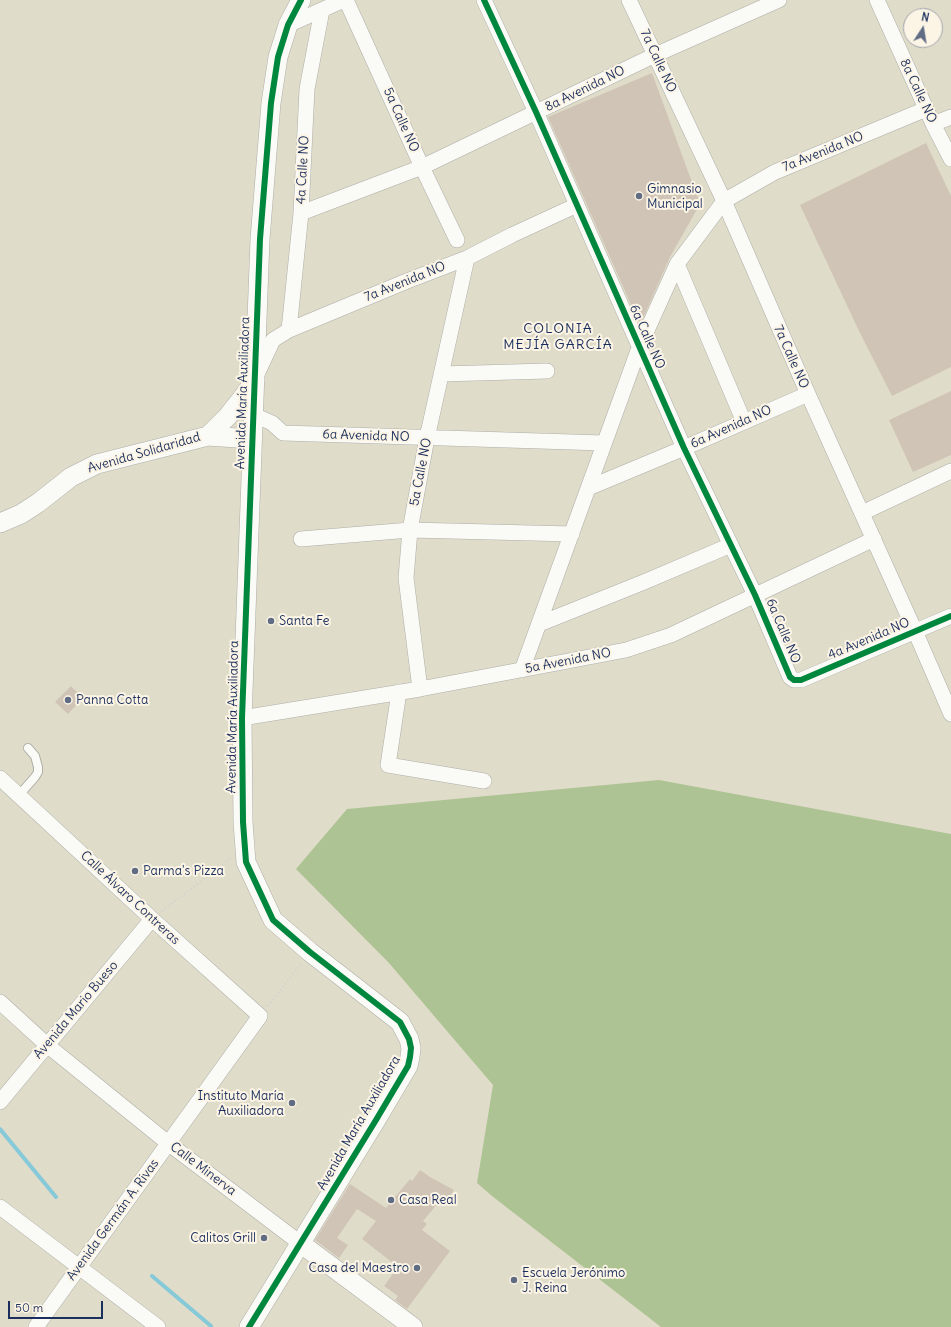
<!DOCTYPE html>
<meta charset="utf-8">
<style>
body{margin:0}
#map{position:relative;width:951px;height:1327px;overflow:hidden;background:#e0dcca;font-family:Delius,sans-serif}
canvas{display:block}
.north{position:absolute;left:903px;top:8px;width:40px;height:40px;box-sizing:border-box;background:#fcf5e5;border:1px solid #a2a6af;border-radius:50%;rotate:12deg;font-size:11px;font-weight:700;line-height:16px;text-align:center;color:#1b2f5e}
.north::after{content:'';display:block;margin:auto;width:14px;height:18px;background:#606c84;clip-path:polygon(50% 0,100% 100%,50% 72%,0 100%)}
.scale{position:absolute;left:8px;top:1301px;width:95px;height:18px;box-sizing:border-box;border:2px solid #1b2f5e;border-top:0;padding-left:5px;font-size:12px;line-height:14px;white-space:nowrap;color:#1b2f5e;-webkit-text-stroke:3px #fcf5e5;paint-order:stroke}
</style>
<div id="map">
<canvas width="951" height="1327"></canvas>
<div class="north">N</div>
<div class="scale">50 m</div>
</div>
<script>
const c = document.querySelector('canvas').getContext('2d');
c.lineJoin = 'round';
function paint(path, color) { c.fillStyle = color; c.fill(path, 'evenodd'); }
const toPath = rows => new Path2D(rows.map(r => 'M' + r).join(''));
function trace(path, color, width, dash) { c.strokeStyle = color; c.lineWidth = width; c.lineCap = dash ? 'butt' : 'round'; c.setLineDash(dash || []); c.stroke(path); }
function label(font, color, halo, rows, align = 'center') {
  c.font = font + ' Delius,sans-serif'; c.lineWidth = 4; c.setLineDash([]); c.textBaseline = 'middle'; c.strokeStyle = halo; c.fillStyle = color; for (const [text, x, y, turn = 0] of rows) {
    c.save(); c.translate(x, y); c.rotate((+turn || 0) * Math.PI / 180); c.textAlign = isNaN(turn) ? turn : align; if (halo) c.strokeText(text, 0, 0); c.fillText(text, 0, 0); c.restore();
  }
}
paint(toPath([
 [659,780,951,834,951,1327,661,1327,492,1196,477,1183,493,1085,389,963,296,869,347,809]
]), '#adc393');
trace(toPath([
 [0,1129,56,1197],
 [152,1276,211,1326]
]), '#86c9d8', 4);
paint(toPath([
 [652,73,700,204,670,257,640,325,548,117],
 [926,143,951,196,951,367,892,396,859,331,800,205],
 [951,391,951,455,913,472,889,420],
 [71,686,83,698,68,714,55,702],
 [420,1170,430,1177,454,1190,448,1199,443,1197,423,1221,427,1224,422,1230,450,1251,407,1309,395,1300,398,1296,384,1286,398,1267,362,1239,376,1221,357,1209,337,1238,348,1245,339,1258,315,1240,350,1184,386,1208,410,1179,412,1181]
]), '#d0c4b6');
const service = toPath([
 [19,795,35,777,38,772,38,767,35,756,28,748]
]);
const minor = toPath([
 [346,0,422,167,457,240],
 [484,0,536,112,684,448,755,595,790,677,794,680,801,680,951,616],
 [629,0,724,201,808,394,915,631,951,714],
 [877,0,933,124,951,159],
 [288,25,344,0],
 [933,124,951,117],
 [301,213,422,167,655,55,779,0],
 [677,264,744,422],
 [289,330,301,213,307,89,322,10],
 [257,374,273,340,289,330,407,281,467,258,512,235,577,205],
 [442,374,547,371],
 [254,415,272,423,283,433,604,443],
 [588,488,684,448,808,394],
 [862,513,951,471],
 [301,539,410,530,572,534],
 [539,624,644,582,731,545],
 [522,670,639,348,677,264,724,201,775,172,926,109],
 [420,689,406,578,410,530,427,438,467,258],
 [399,692,388,765,484,781],
 [242,718,420,689,626,650,671,635,874,539],
 [0,778,152,919,260,1016,36,1327],
 [0,1002,47,1045,168,1143,300,1243],
 [0,1102,152,919],
 [0,1207,158,1327]
]);
const tertiary = toPath([
 [208,436,228,416,243,397,255,380],
 [0,523,21,514,38,503,71,477,97,464,208,436,252,439],
 [300,1243,413,1327],
 [249,1327,376,1120,408,1066,410,1057,411,1048,409,1039,400,1022,310,952,273,920,246,862,243,822,242,718,260,239,271,103,278,57,288,25,301,0]
]);
trace(service, '#aeaea7', 10);
trace(minor, '#aeaea7', 16);
trace(tertiary, '#aeaea7', 20);
trace(toPath([
 [162,911,231,858],
 [268,1006,301,964]
]), '#d2d1cf', 2.5, [1, 3]);
trace(service, '#fafaf7', 8);
trace(minor, '#fafaf7', 15);
trace(tertiary, '#fafaf7', 19);
trace(toPath([
 [484,0,536,112,684,448,755,595,790,677,794,680,801,680,951,616],
 [249,1327,376,1120,408,1066,410,1057,411,1048,409,1039,400,1022,310,952,273,920,246,862,243,822,242,718,260,239,271,103,278,57,288,25,301,0]
]), '#00873e', 6);
for (const [x, y, r, color] of [
 [639,196,4,"#606c84"],
 [271,621,4,"#606c84"],
 [68,700,4,"#606c84"],
 [135,871,4,"#606c84"],
 [292,1103,4,"#606c84"],
 [391,1200,4,"#606c84"],
 [264,1238,4,"#606c84"],
 [417,1268,4,"#606c84"],
 [514,1280,4,"#606c84"]
]) { const dot = new Path2D(); dot.arc(x, y, r, 0, 2 * Math.PI); c.fillStyle = color; c.fill(dot); trace(dot, '#fcf5e5', 1.5); }
label('13px', '#1b2f5e', '#fcf5e5', [
 ["7a Calle NO",658,61,65],
 ["8a Avenida NO",585,89,-26],
 ["8a Calle NO",918,91,65],
 ["5a Calle NO",401,120,66],
 ["7a Avenida NO",823,152,-22],
 ["4a Calle NO",303,170,-87],
 ["7a Avenida NO",405,282,-22],
 ["6a Calle NO",647,337,66],
 ["7a Calle NO",791,357,66],
 ["Avenida María Auxiliadora",243,393,-88],
 ["6a Avenida NO",731,427,-24],
 ["6a Avenida NO",366,436,2],
 ["Avenida Solidaridad",144,453,-16],
 ["5a Calle NO",421,472,-79],
 ["6a Calle NO",783,631,67],
 ["4a Avenida NO",869,639,-23],
 ["5a Avenida NO",568,661,-11],
 ["Avenida María Auxiliadora",233,717,-89],
 ["Calle Álvaro Contreras",130,898,43],
 ["Avenida Mario Bueso",76,1010,-50],
 ["Avenida María Auxiliadora",359,1123,-60],
 ["Calle Minerva",203,1169,37],
 ["Avenida Germán A. Rivas",113,1220,-54]
]);
label('13px', '#1b2f5e', '#fcf5e5', [
 ["Gimnasio",647,189],
 ["Municipal",647,204],
 ["Santa Fe",279,621],
 ["Panna Cotta",76,700],
 ["Parma's Pizza",143,871],
 ["Instituto María",284,1096,"right"],
 ["Auxiliadora",284,1111,"right"],
 ["Casa Real",399,1200],
 ["Calitos Grill",256,1238,"right"],
 ["Casa del Maestro",409,1268,"right"],
 ["Escuela Jerónimo",522,1273],
 ["J. Reina",522,1288]
], 'left');
c.letterSpacing = '1px';
label('14px', '#1b2f5e', '#fcf5e5', [
 ["COLONIA",558,329],
 ["MEJÍA GARCÍA",558,345]
]);
c.letterSpacing = '0px';
</script>
